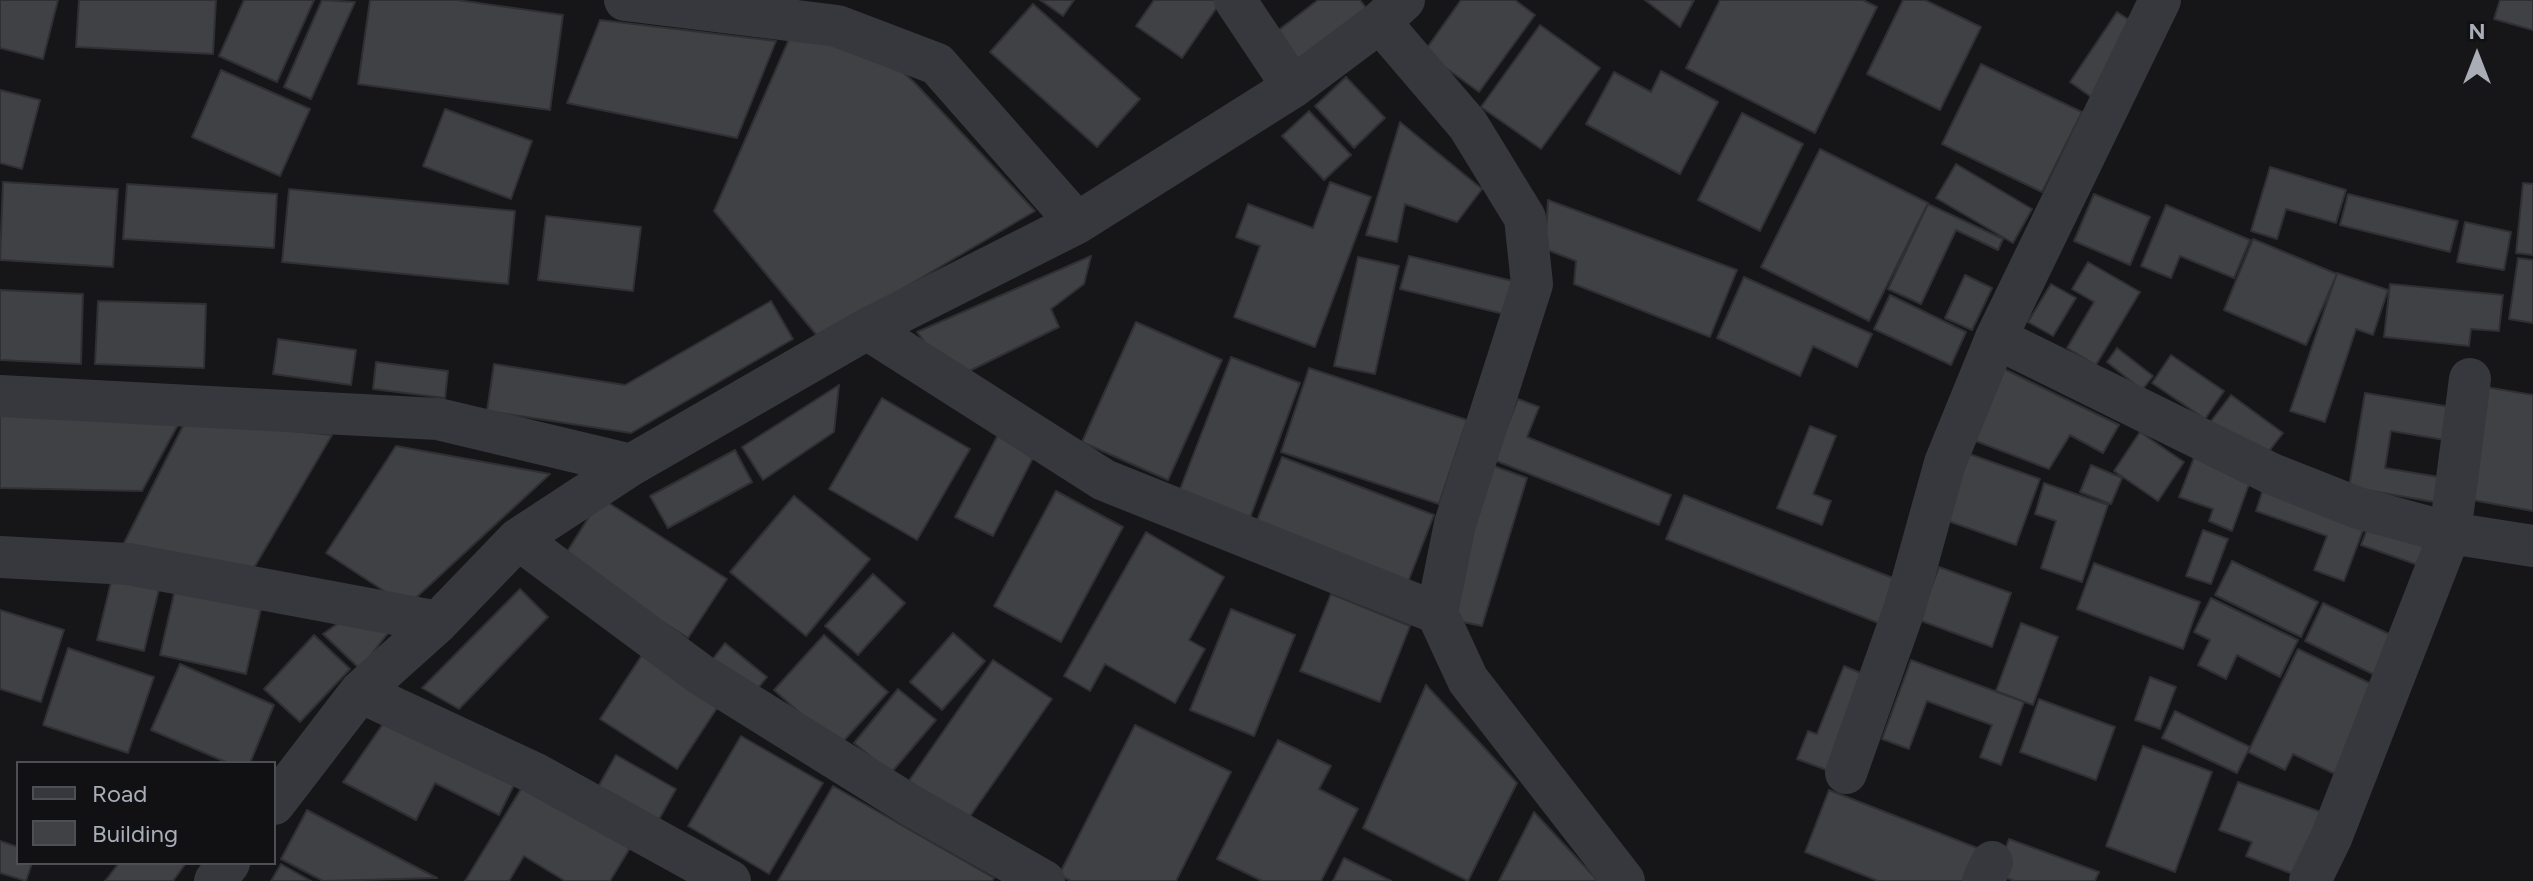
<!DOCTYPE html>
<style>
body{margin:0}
#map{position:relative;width:2533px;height:881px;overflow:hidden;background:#161618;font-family:Figtree,sans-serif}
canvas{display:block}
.legend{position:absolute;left:16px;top:761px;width:260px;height:104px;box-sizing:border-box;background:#111113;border:2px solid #4d4f55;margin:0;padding:10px 14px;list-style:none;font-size:24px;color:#a8adb8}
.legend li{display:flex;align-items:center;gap:16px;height:40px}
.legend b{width:40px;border:2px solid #4d4f55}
.north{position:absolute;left:2437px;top:16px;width:80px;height:80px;-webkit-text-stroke:6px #111113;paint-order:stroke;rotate:0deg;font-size:22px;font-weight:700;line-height:32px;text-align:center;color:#a8adb8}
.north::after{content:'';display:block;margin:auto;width:28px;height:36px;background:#a8adb8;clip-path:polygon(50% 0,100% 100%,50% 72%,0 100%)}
</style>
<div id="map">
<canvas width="2533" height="881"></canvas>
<ul class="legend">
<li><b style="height:10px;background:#37383d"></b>Road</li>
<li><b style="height:22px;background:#404145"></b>Building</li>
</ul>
<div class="north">N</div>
</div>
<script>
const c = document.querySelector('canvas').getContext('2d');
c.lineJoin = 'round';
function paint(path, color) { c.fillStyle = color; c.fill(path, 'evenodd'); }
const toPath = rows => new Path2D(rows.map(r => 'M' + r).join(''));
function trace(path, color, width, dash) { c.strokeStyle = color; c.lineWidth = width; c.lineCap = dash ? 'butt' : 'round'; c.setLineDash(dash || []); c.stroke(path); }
const building = toPath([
 [0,0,58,0,43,59,0,48,0,0],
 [79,0,216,0,213,54,76,47,79,0],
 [244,0,314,0,277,82,219,56,244,0],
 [322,0,355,2,311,99,284,87,322,0],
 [370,0,457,0,563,15,550,110,358,84,370,0],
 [1040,0,1074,0,1063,16,1040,0],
 [1154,0,1216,0,1220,3,1182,58,1136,26,1154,0],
 [1318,0,1360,0,1367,9,1299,61,1276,32,1318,0],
 [1461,0,1515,0,1535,15,1479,92,1424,52,1461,0],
 [1645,0,1694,0,1680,27,1645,0],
 [1720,0,1863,0,1877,7,1815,133,1686,68,1720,0],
 [1903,0,1925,0,1981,27,1940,110,1867,74,1903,0],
 [2500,0,2533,0,2533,30,2494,19,2500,0],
 [1033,4,1140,99,1097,147,990,52,1033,4],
 [2117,12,2142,28,2094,99,2070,82,2117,12],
 [600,20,776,41,737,138,567,103,600,20],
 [1540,25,1600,68,1541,149,1481,107,1540,25],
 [790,37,883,55,914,82,1035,211,819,338,714,211,790,37],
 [1981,64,2082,112,2042,192,1942,144,1981,64],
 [221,70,310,109,280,176,192,137,221,70],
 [1661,71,1718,102,1680,174,1586,124,1614,72,1651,92,1661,71],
 [1346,77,1385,118,1354,148,1315,106,1346,77],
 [0,90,40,100,22,169,0,163,0,90],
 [445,109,532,141,511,199,423,166,445,109],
 [1309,111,1351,155,1324,180,1282,136,1309,111],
 [1742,113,1803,144,1760,231,1698,200,1742,113],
 [1400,122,1482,189,1457,222,1405,204,1397,242,1366,235,1400,122],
 [1820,149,1928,203,1869,321,1761,267,1820,149],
 [1956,164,2032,209,2013,243,1936,198,1956,164],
 [2270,167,2346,190,2336,223,2286,209,2277,239,2251,231,2270,167],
 [3,182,118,189,113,267,0,260,3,182],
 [1330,182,1371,197,1315,347,1234,317,1260,246,1236,237,1248,204,1313,228,1330,182],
 [2523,183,2533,184,2533,255,2516,253,2523,183],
 [127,184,277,194,274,248,123,239,127,184],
 [289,189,515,211,508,284,282,262,289,189],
 [2094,194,2150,217,2130,265,2074,241,2094,194],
 [2348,194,2458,221,2450,252,2340,225,2348,194],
 [1548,200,1737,270,1710,337,1574,284,1576,261,1545,249,1548,200],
 [1928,204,2003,239,1998,250,1956,230,1921,304,1888,289,1928,204],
 [2166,205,2250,240,2234,278,2180,256,2171,278,2141,266,2166,205],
 [546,216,641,227,633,291,538,280,546,216],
 [2465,222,2511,232,2504,270,2457,262,2465,222],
 [2253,239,2337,274,2306,345,2224,310,2253,239],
 [1091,256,1084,284,1051,309,1059,327,953,379,917,332,1091,256],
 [1409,256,1517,282,1508,315,1400,289,1409,256],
 [1358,257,1399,266,1375,374,1334,366,1358,257],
 [2518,258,2533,260,2533,323,2509,319,2518,258],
 [2088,262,2140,292,2096,365,2067,348,2094,302,2072,289,2088,262],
 [2337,273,2388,290,2373,335,2356,329,2325,422,2290,411,2337,273],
 [1965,275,1992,288,1972,330,1945,318,1965,275],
 [1744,277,1872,334,1857,367,1813,346,1800,376,1717,338,1744,277],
 [2051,284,2076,298,2053,336,2028,322,2051,284],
 [2390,284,2503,295,2499,331,2471,329,2469,346,2384,337,2390,284],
 [0,290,83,294,81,364,0,360,0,290],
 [1890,295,1966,332,1951,365,1874,329,1890,295],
 [98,301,206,304,204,368,95,364,98,301],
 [771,301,793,339,631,433,487,411,494,364,625,385,771,301],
 [1136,322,1222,360,1168,480,1082,442,1136,322],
 [278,339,356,350,351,385,273,374,278,339],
 [2117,348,2153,376,2142,390,2107,362,2117,348],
 [2171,355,2224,391,2205,419,2152,383,2171,355],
 [1231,357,1300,383,1250,518,1179,492,1231,357],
 [376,362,448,371,445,398,373,389,376,362],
 [1309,368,1467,420,1439,504,1281,452,1309,368],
 [2002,368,2119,425,2103,453,2070,435,2049,469,1973,440,2002,368],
 [839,385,834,432,763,480,742,447,839,385],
 [2480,386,2533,395,2533,511,2461,498,2480,386],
 [2365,393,2451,407,2445,440,2391,431,2385,468,2439,477,2434,502,2349,487,2365,393],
 [2231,395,2283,433,2260,463,2208,425,2231,395],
 [882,398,970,449,917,540,829,489,882,398],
 [1518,399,1539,407,1527,437,1671,495,1659,525,1494,460,1518,399],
 [0,415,180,421,142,491,0,488,0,415],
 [186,420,332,435,248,578,123,545,186,420],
 [1810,426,1836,436,1813,494,1831,501,1822,525,1777,508,1810,426],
 [2140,432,2184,462,2158,501,2114,471,2140,432],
 [999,433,1036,452,993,536,955,517,999,433],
 [396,446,550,474,407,606,326,553,396,446],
 [735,450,752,482,668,528,650,496,735,450],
 [1958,450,2040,479,2016,545,1934,516,1958,450],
 [2195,455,2252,476,2232,531,2209,521,2213,509,2179,497,2195,455],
 [1282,457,1434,515,1406,587,1254,528,1282,457],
 [1491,465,1527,478,1482,626,1448,619,1491,465],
 [2091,465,2122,478,2111,504,2080,492,2091,465],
 [2266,480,2368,517,2344,581,2314,570,2327,536,2256,511,2266,480],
 [2044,483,2108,505,2082,582,2041,568,2056,521,2035,514,2044,483],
 [1056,491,1123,527,1061,642,994,606,1056,491],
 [1684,495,1908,584,1891,628,1666,539,1684,495],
 [794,496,870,559,806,636,730,572,794,496],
 [601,498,727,579,688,638,563,558,601,498],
 [2373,514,2443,540,2432,570,2361,545,2373,514],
 [2203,530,2228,539,2211,584,2186,576,2203,530],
 [1146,532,1224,577,1189,640,1205,649,1175,703,1105,664,1090,691,1064,676,1146,532],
 [2232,561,2318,602,2301,637,2215,595,2232,561],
 [2094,563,2200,602,2183,649,2077,609,2094,563],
 [1939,567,2011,593,1992,647,1919,620,1939,567],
 [113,574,160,585,144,651,97,640,113,574],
 [873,574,905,603,858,655,825,626,873,574],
 [176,585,262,604,246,674,160,655,176,585],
 [520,589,548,617,459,709,422,688,520,589],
 [1331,594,1410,626,1380,702,1300,671,1331,594],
 [2211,598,2298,640,2280,677,2237,655,2226,679,2198,665,2210,640,2194,632,2211,598],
 [2323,603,2402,640,2383,679,2305,641,2323,603],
 [1231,609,1295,635,1254,736,1190,710,1231,609],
 [0,610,64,630,41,702,0,689,0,610],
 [348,616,395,624,360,669,323,634,348,616],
 [2021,623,2058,637,2033,705,1996,691,2021,623],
 [953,633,985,661,942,710,910,682,953,633],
 [314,635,350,669,300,722,264,689,314,635],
 [824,635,888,692,838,747,774,690,824,635],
 [725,643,767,677,751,697,709,664,725,643],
 [68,648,154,677,128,753,43,725,68,648],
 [646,649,723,699,677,769,600,719,646,649],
 [2298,649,2378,687,2335,774,2293,754,2285,770,2248,752,2298,649],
 [993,660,1052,699,964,825,906,785,993,660],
 [1911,660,2024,702,2001,765,1980,757,1992,725,1927,701,1909,749,1882,739,1911,660],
 [180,664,274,705,250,763,228,763,151,730,180,664],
 [1844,666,1870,677,1832,772,1797,759,1808,731,1817,734,1844,666],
 [2150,677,2176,687,2160,729,2135,720,2150,677],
 [1426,685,1517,783,1468,881,1363,828,1426,685],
 [898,689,936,720,891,773,854,743,898,689],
 [2039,699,2115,727,2096,780,2020,752,2039,699],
 [2175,711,2250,747,2237,773,2162,738,2175,711],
 [385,721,515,783,499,815,435,783,416,820,343,782,385,721],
 [1135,725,1231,772,1176,881,1071,881,1059,875,1135,725],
 [741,736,823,783,769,874,688,826,741,736],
 [1278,740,1331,766,1319,789,1358,809,1321,881,1262,881,1217,859,1278,740],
 [2143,746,2212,772,2175,872,2106,846,2143,746],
 [616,755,676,789,653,830,593,796,616,755],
 [2238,782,2321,812,2298,876,2246,856,2252,842,2219,830,2238,782],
 [524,784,630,848,610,881,565,881,524,856,509,881,465,881,524,784],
 [833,786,994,878,992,881,778,881,833,786],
 [1829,790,1985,851,1973,881,1878,881,1805,852,1829,790],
 [307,810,437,878,323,881,281,859,307,810],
 [1534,812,1598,881,1499,881,1534,812],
 [2009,839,2099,872,2095,881,2014,881,1996,874,2009,839],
 [0,841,18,847,18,863,32,863,26,881,0,873,0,841],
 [1344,858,1391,881,1333,881,1344,858],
 [119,863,186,863,173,881,105,881,119,863],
 [281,864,311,881,271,881,281,864]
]);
paint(building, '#404145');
trace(building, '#303034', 2);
trace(toPath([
 [625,0,837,26,937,64,1077,223],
 [1235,0,1293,87],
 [1380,22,1468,125,1525,218,1532,284,1455,524,1437,613,1468,680,1624,881],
 [867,329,1104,480,1437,613],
 [1996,338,2272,474,2358,508,2450,533,2533,546],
 [0,396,438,419,631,465],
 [518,539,700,674,910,805,1044,881],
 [0,557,128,564,438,622],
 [360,692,534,773,730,881],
 [1846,773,1905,607,1945,463,1996,338,2160,0],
 [274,804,360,692,438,622,518,539,631,465,867,329,1077,223,1293,87,1380,22,1404,0],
 [215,881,229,863],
 [1983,881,1992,862],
 [2310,881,2331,838,2450,533,2470,379]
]), '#37383d', 42);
</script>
